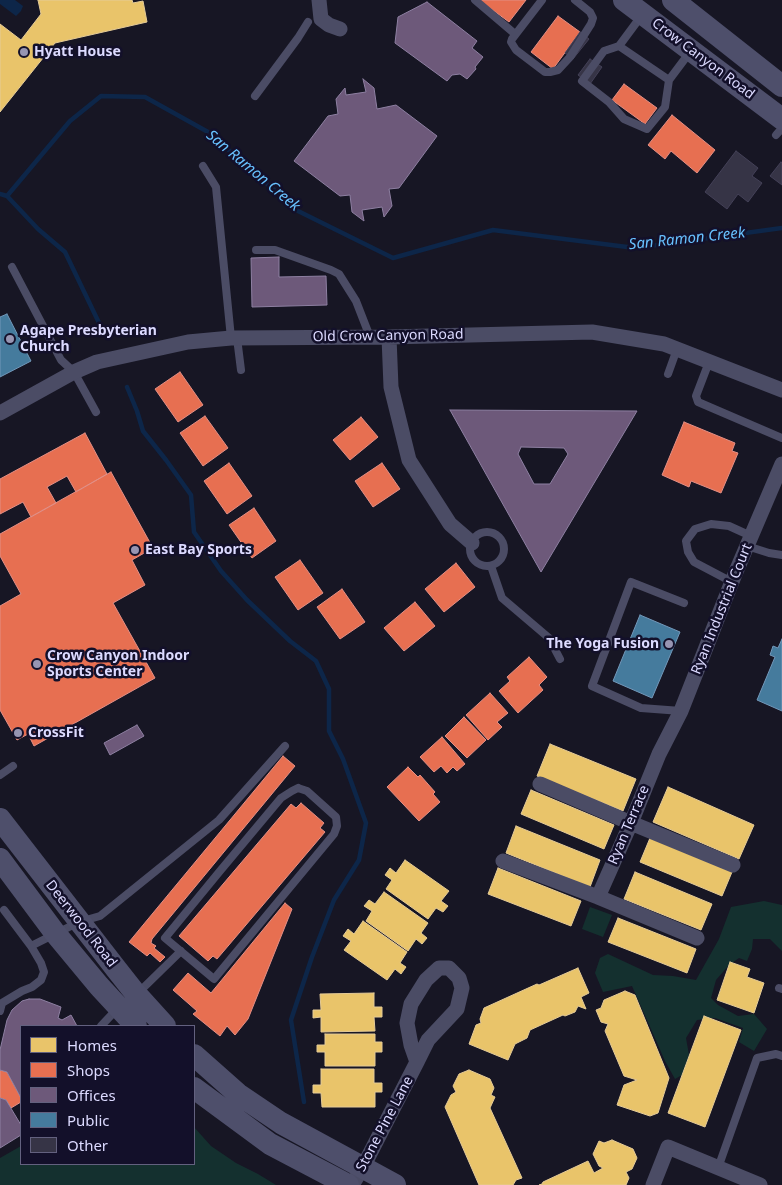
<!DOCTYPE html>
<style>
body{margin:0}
#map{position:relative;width:782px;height:1185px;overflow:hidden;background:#171624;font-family:"Noto Sans",sans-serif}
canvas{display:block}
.legend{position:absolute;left:20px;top:1025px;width:175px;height:140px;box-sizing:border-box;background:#13102a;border:1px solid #63617f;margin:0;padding:6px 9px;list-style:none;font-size:15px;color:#dcdaff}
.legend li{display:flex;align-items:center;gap:10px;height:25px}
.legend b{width:25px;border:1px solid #63617f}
</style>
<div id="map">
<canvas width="782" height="1185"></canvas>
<ul class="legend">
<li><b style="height:14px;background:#e9c46a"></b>Homes</li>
<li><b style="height:14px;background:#e76f51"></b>Shops</li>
<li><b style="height:14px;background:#6d597a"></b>Offices</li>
<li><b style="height:14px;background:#457b9d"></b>Public</li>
<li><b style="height:14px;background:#363446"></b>Other</li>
</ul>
</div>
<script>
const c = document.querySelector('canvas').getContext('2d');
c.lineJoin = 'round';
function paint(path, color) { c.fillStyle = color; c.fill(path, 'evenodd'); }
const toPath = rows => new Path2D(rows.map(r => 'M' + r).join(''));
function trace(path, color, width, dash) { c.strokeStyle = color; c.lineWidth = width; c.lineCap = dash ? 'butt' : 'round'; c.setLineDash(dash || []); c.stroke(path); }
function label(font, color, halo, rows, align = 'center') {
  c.font = font + ' "Noto Sans",sans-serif'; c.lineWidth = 5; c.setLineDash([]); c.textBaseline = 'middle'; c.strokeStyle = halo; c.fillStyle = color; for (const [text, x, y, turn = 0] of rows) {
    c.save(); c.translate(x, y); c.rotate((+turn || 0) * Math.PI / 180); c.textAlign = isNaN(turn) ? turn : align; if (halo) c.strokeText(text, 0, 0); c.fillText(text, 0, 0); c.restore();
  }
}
paint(toPath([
 [764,901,782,905,782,951,770,939,753,939,752,949,747,961,739,958,729,965,716,980,711,998,718,1005,738,1016,754,1014,767,1029,754,1051,739,1042,743,1028,715,1018,697,1020,686,1038,689,1055,682,1075,675,1079,665,1061,632,986,603,992,595,973,600,958,608,954,653,975,673,976,696,980,719,939,731,907],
 [590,907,612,915,603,937,582,929],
 [194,1127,211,1146,236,1163,258,1174,276,1185,0,1185,0,1158,21,1146,21,1164,194,1164]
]), '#14302f');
paint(toPath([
 [0,0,15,0,23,6,21,11,16,16,0,4]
]), '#0d2649');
const homes = toPath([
 [38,0,132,0,133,3,143,1,147,22,55,43,0,112,0,24,21,40,41,14,38,0],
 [550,744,636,779,623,811,537,776,550,744],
 [668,787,754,825,739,859,653,822,668,787],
 [531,790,614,825,604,849,521,814,531,790],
 [516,826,600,860,590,887,506,853,516,826],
 [650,838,732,872,722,896,640,862,650,838],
 [405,860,449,891,441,901,448,906,443,912,436,908,428,919,386,889,392,880,385,875,390,868,396,873,405,860],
 [498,868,581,901,571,926,488,894,498,868],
 [635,872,712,904,701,930,624,899,635,872],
 [384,892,428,923,421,933,427,938,422,944,416,939,408,951,366,921,372,911,364,906,369,900,375,904,384,892],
 [618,918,696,949,687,973,608,942,618,918],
 [363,921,407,952,400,963,406,967,401,974,395,969,387,980,344,950,351,941,343,936,348,929,354,934,363,921],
 [730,962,750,969,747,977,764,983,754,1013,717,1000,730,962],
 [578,968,589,993,581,997,586,1009,578,1006,575,1012,565,1016,563,1015,530,1030,527,1038,515,1044,508,1060,469,1044,476,1025,481,1023,480,1019,484,1008,537,984,539,985,578,968],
 [625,991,635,995,669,1078,658,1113,650,1116,617,1105,624,1085,637,1080,624,1076,605,1031,608,1024,601,1022,596,1010,601,1008,604,1000,625,991],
 [374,993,374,1007,382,1007,382,1017,374,1017,375,1031,321,1032,321,1017,313,1018,313,1010,321,1010,320,994,374,993],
 [704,1016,741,1030,705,1127,668,1113,704,1016],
 [325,1034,375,1034,375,1042,382,1042,382,1052,375,1052,375,1066,325,1066,325,1052,317,1052,317,1045,325,1045,325,1034],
 [321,1069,374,1069,374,1083,382,1083,382,1092,375,1092,375,1107,322,1107,321,1093,313,1093,313,1085,321,1085,321,1069],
 [469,1070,490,1079,494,1088,491,1095,495,1097,490,1108,522,1178,516,1180,513,1185,479,1185,445,1107,451,1095,456,1092,453,1086,459,1074,469,1070],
 [612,1140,633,1149,637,1158,632,1169,626,1172,629,1178,626,1185,539,1185,542,1184,543,1182,588,1161,594,1173,603,1168,599,1166,593,1154,599,1141,604,1143,612,1140]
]);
paint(homes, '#e9c46a');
trace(homes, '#e5cb97', 1);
const shops = toPath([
 [479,0,526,0,509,22,479,0],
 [558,16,580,32,553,69,531,52,558,16],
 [624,84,657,108,645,124,612,100,624,84],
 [672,115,715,150,697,173,671,151,665,159,648,145,672,115],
 [180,372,203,405,178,422,155,389,180,372],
 [205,416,228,448,203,466,180,433,205,416],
 [361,417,378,437,350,460,333,440,361,417],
 [684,422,735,443,732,451,738,453,721,493,691,481,689,487,662,475,684,422],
 [85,433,107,474,76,492,67,476,47,487,56,503,31,517,23,502,0,514,0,479,85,433],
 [229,463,252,496,227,514,204,481,229,463],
 [382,463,400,489,373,507,355,481,382,463],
 [111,472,153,548,132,560,145,585,113,603,155,678,34,746,28,734,17,740,0,710,0,606,21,594,0,556,0,534,111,472],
 [254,508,276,541,252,558,229,525,254,508],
 [300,560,323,593,298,610,275,577,300,560],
 [456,563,475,587,444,612,425,589,456,563],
 [342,589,365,622,340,639,317,607,342,589],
 [415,602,435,626,404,651,384,628,415,602],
 [529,657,547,677,539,685,543,690,518,713,499,691,510,681,507,677,529,657],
 [490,693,508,713,497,722,502,727,488,740,466,715,490,693],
 [464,717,486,740,467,758,445,736,464,717],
 [442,737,465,764,457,771,453,767,447,773,441,766,434,772,420,757,442,737],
 [283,756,295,766,152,939,151,943,156,946,154,948,165,957,160,962,150,953,147,956,129,942,283,756],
 [408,767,418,777,420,775,435,792,433,794,440,802,419,821,387,787,408,767],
 [301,803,324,823,320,828,325,832,217,959,213,956,208,961,179,936,291,804,296,808,301,803],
 [285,903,292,909,248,1019,235,1035,227,1026,220,1036,193,1014,197,1011,173,990,188,973,211,993,285,903],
 [0,1070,7,1072,21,1098,21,1102,11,1108,6,1100,0,1098,0,1070]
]);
paint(shops, '#e76f51');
trace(shops, '#e48f85', 1);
const offices = toPath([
 [427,2,477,41,472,48,483,57,475,67,476,69,467,79,460,74,452,75,447,81,395,43,398,17,427,2],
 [363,79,374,88,377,109,396,105,437,136,399,188,389,189,392,206,384,217,382,207,362,210,364,221,352,212,350,195,340,196,294,161,328,116,338,114,336,99,345,88,346,95,366,92,363,79],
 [279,257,279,277,326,276,327,305,252,307,251,258,279,257],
 [450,410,637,411,541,572,450,410],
 [521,447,564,448,568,454,550,484,534,484,518,454,521,447],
 [137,725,144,736,110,755,104,743,137,725],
 [29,999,40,999,61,1007,58,1018,62,1020,71,1015,77,1026,21,1026,21,1098,7,1072,0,1070,0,1050,7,1020,12,1010,22,1001,29,999],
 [0,1098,6,1100,21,1125,21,1135,0,1148,0,1098]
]);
paint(offices, '#6d597a');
trace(offices, '#8e80a2', 1);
const public = toPath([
 [7,314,31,361,0,377,0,317,7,314],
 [640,615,680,632,652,698,613,681,640,615],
 [782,639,782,711,757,700,775,657,770,655,773,646,778,648,782,639]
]);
paint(public, '#457b9d');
trace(public, '#7298ba', 1);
trace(toPath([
 [0,194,7,196,70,121,101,96,145,97,208,132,298,211,393,258,493,230,635,248,782,228],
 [7,196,38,229,65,252,101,327],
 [127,387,137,411,143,431,166,460,191,495,194,532,221,571,247,600,290,641,316,661,329,689,329,731,343,759,366,823,359,860,334,900,312,957,291,1020,304,1102]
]), '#0d2649', 4.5);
const building = toPath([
 [580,32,589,39,573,59,565,53,580,32],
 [590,59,602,67,590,84,578,75,590,59],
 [736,151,758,168,752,176,762,183,748,202,738,194,727,209,705,192,736,151],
 [781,162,782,163,782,185,770,176,781,162]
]);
paint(building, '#363446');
trace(building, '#444158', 1);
trace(toPath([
 [475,0,515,34],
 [542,0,512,39,511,42,516,50,545,72,550,72,558,70,570,57,591,24,593,18,590,12,575,0],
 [642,15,619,46,604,51,582,81,609,102,624,119,647,129,665,107,669,80,690,52],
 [619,46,669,80],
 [255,96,298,38,308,22],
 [776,135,782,128],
 [203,166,216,187,231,338],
 [256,250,275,250,331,270,339,274,356,301,370,337],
 [12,267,61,360,74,372,96,412],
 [237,338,241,370],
 [709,362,696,396,698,402,782,438],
 [668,374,677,349],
 '470 549a17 17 0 1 1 34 0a17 17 0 1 1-34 0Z',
 [747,546,769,553,782,555],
 [491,566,502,598,549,638,560,659],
 [732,582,694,562,688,552,686,541,695,529,711,524,729,526,751,536],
 [681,711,641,708,592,686,631,582,684,603],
 [0,775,13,766],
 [298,788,307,791,336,817,337,826,334,834,214,979,165,938,220,871,281,798,292,791,298,788],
 [31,946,79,922,100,916,219,820,285,746],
 [779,988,782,989],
 [138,993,181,951],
 [0,1011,2,1003,22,991,32,987,41,980,44,972,41,963,31,946,4,910],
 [101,1026,117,1009],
 [718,1168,757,1058,776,1054,782,1056]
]), '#4b4c65', 8);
trace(toPath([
 [319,0,321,19,329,25,340,29],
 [389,337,391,387,409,460,450,524,472,543],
 [0,413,74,372,97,362,188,342,231,338,389,337,592,332,664,344,782,390],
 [540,784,631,823,733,865],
 [503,861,598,897,697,938],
 [598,897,631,823,659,754,681,711,735,574,782,464],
 [352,1185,363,1167,417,1062,428,1040,457,1009,462,988,459,978,449,968,439,968,426,980,411,1004,407,1023,411,1045,417,1062],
 [653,1185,668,1147,760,1185]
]), '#4b4c65', 15);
trace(toPath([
 [624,0,782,119],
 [673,0,782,86],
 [0,819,117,970,136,994,165,1026],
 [0,859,55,933,99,986,136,1026],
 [194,1055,238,1094,281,1123,395,1185],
 [194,1088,270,1144,348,1185]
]), '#4e4f6b', 22);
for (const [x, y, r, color] of [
 [24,52,5,"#9795b2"],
 [10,339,5,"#9795b2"],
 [135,550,5,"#9795b2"],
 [669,644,5,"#9795b2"],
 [37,664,5,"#9795b2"],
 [18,733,5,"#9795b2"]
]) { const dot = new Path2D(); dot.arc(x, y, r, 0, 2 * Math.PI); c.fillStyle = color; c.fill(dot); trace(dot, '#13102a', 2); }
label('bold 14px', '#dcdaff', '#13102a', [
 ["Hyatt House",34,52],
 ["Agape Presbyterian",20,331],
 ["Church",20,347],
 ["East Bay Sports",145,550],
 ["The Yoga Fusion",659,644,"right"],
 ["Crow Canyon Indoor",47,656],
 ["Sports Center",47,672],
 ["CrossFit",28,733]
], 'left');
label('14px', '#dcdaff', '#13102a', [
 ["Crow Canyon Road",703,59,37],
 ["Old Crow Canyon Road",388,336,-1],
 ["Ryan Industrial Court",722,609,-68],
 ["Ryan Terrace",629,825,-67],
 ["Deerwood Road",81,924,52],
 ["Stone Pine Lane",385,1124,-62]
]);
label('italic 15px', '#68c2ff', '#13102a', [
 ["San Ramon Creek",253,171,40],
 ["San Ramon Creek",687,239,-6]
]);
</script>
